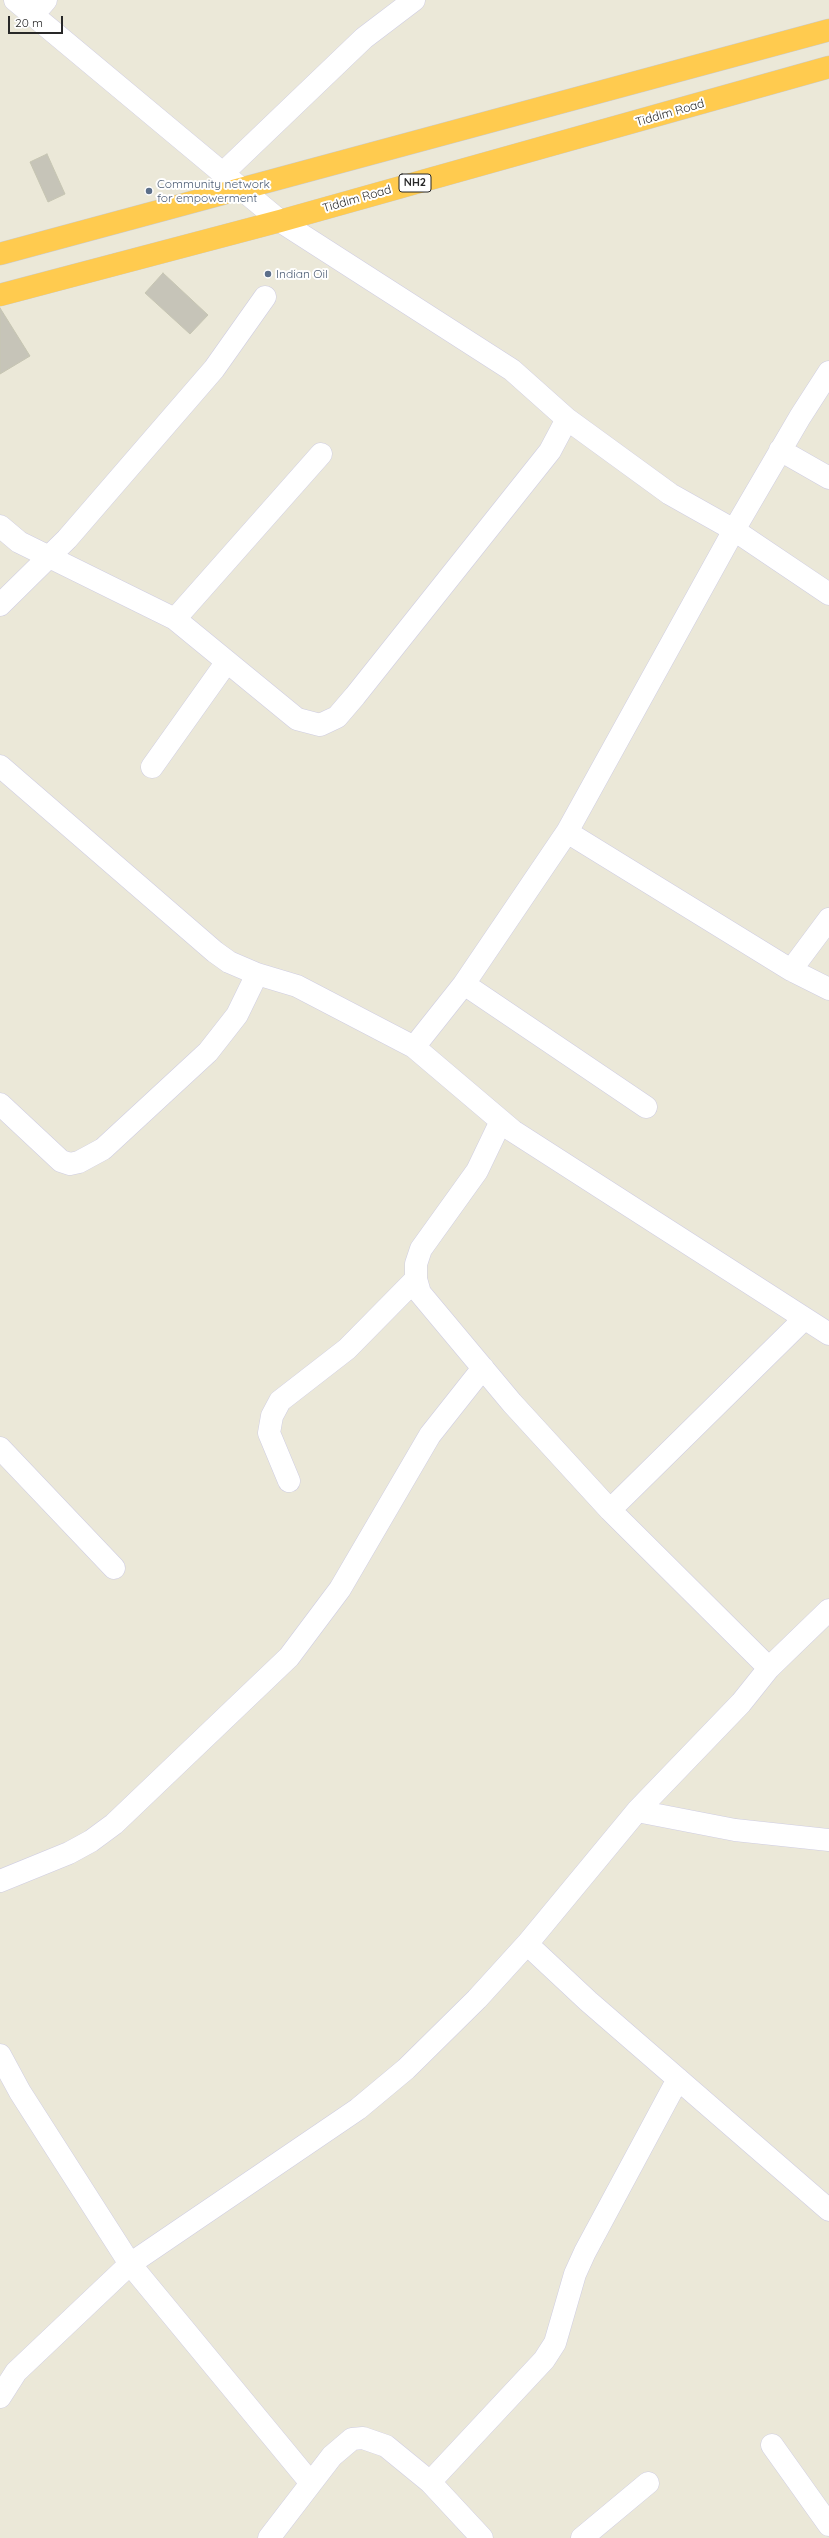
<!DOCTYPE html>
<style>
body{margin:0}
#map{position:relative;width:829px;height:2538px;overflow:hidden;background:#ebe8d8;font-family:Quicksand,sans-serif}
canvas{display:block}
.scale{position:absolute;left:8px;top:16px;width:55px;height:18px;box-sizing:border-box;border:2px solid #282828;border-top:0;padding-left:5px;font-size:12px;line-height:14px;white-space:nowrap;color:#282828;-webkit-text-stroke:3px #fff;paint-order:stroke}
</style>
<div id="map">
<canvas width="829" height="2538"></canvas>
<div class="scale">20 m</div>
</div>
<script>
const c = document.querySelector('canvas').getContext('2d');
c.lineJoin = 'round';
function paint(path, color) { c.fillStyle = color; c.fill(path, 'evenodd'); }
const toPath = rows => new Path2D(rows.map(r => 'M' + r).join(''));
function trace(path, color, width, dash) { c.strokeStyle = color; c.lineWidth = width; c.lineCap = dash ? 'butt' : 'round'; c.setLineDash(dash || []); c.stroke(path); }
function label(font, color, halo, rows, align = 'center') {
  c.font = font + ' Quicksand,sans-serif'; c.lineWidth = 4; c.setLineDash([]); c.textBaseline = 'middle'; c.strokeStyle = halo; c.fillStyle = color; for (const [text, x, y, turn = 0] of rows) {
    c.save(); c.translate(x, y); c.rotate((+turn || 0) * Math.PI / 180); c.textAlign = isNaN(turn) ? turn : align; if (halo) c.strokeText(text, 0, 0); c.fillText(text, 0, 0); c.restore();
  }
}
const building = toPath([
 [47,154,65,194,48,202,30,162,47,154],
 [163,273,208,315,190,334,145,293,163,273],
 [0,308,30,356,0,374,0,308]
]);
paint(building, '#c6c4b8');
trace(building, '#c6c5b2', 1);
const minor = toPath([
 [15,0,280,221,512,370,567,419,670,494,734,530,829,594],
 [33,15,46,0],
 [223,173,364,38,414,0],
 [780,450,829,478],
 [0,526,19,542,175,619,297,719,320,725,337,717,355,696,550,451,567,419],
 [0,605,67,539,214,369,265,297],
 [175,619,321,454],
 [0,766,215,952,229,962,257,974,297,986,414,1047,513,1131,829,1334],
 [152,767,226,663],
 [567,832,791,970,829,989],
 [791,970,829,919],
 [464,984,646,1107],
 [414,1047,464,984,567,832,734,530,800,417,829,372],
 [0,1104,61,1161,70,1164,79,1162,103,1149,208,1052,237,1015,257,974],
 [501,1121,477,1171,421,1249,416,1264,416,1279,420,1293,512,1403,610,1510,769,1668],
 [0,1448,114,1568],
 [289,1481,269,1433,272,1416,280,1401,347,1349,416,1279],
 [610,1510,804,1319],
 [637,1811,735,1830,829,1840],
 [0,1881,69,1853,91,1841,114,1824,289,1657,340,1589,430,1435,483,1368],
 [527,1944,588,2001,829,2210],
 [0,2055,20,2092,130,2264,310,2482],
 [0,2397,16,2372,130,2264,358,2109,406,2069,477,1999,527,1944,637,1811,741,1703,769,1668,829,1610],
 [772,2445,829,2525],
 [430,2482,544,2360,555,2343,575,2274,585,2252,678,2079],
 [269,2538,332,2456,352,2439,363,2438,386,2446,430,2482,482,2538],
 [582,2538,648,2483]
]);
const highway = toPath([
 [0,254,829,30],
 [0,295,280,221,829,67]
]);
trace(minor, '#cfcde2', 23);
trace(highway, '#cbcbcb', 23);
trace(minor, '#fff', 22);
trace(highway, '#ffcb4f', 22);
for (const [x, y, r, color] of [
 [149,191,4,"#5c6f8a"],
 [268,274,4,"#5c6f8a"]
]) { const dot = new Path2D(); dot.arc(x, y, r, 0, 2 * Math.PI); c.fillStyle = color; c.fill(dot); trace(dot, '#fff', 1.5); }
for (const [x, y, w] of [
 [415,183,32]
]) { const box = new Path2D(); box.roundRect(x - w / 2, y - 9, w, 18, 3); c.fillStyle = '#fff'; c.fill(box); trace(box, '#282828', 1); }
label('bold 11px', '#282828', null, [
 ["NH2",415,183]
]);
label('12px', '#282828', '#fff', [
 ["Tiddim Road",670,113,-16],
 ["Tiddim Road",357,199,-16]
]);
label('12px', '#4e5e75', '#fff', [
 ["Community network",157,184],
 ["for empowerment",157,198],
 ["Indian Oil",276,274]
], 'left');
</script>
